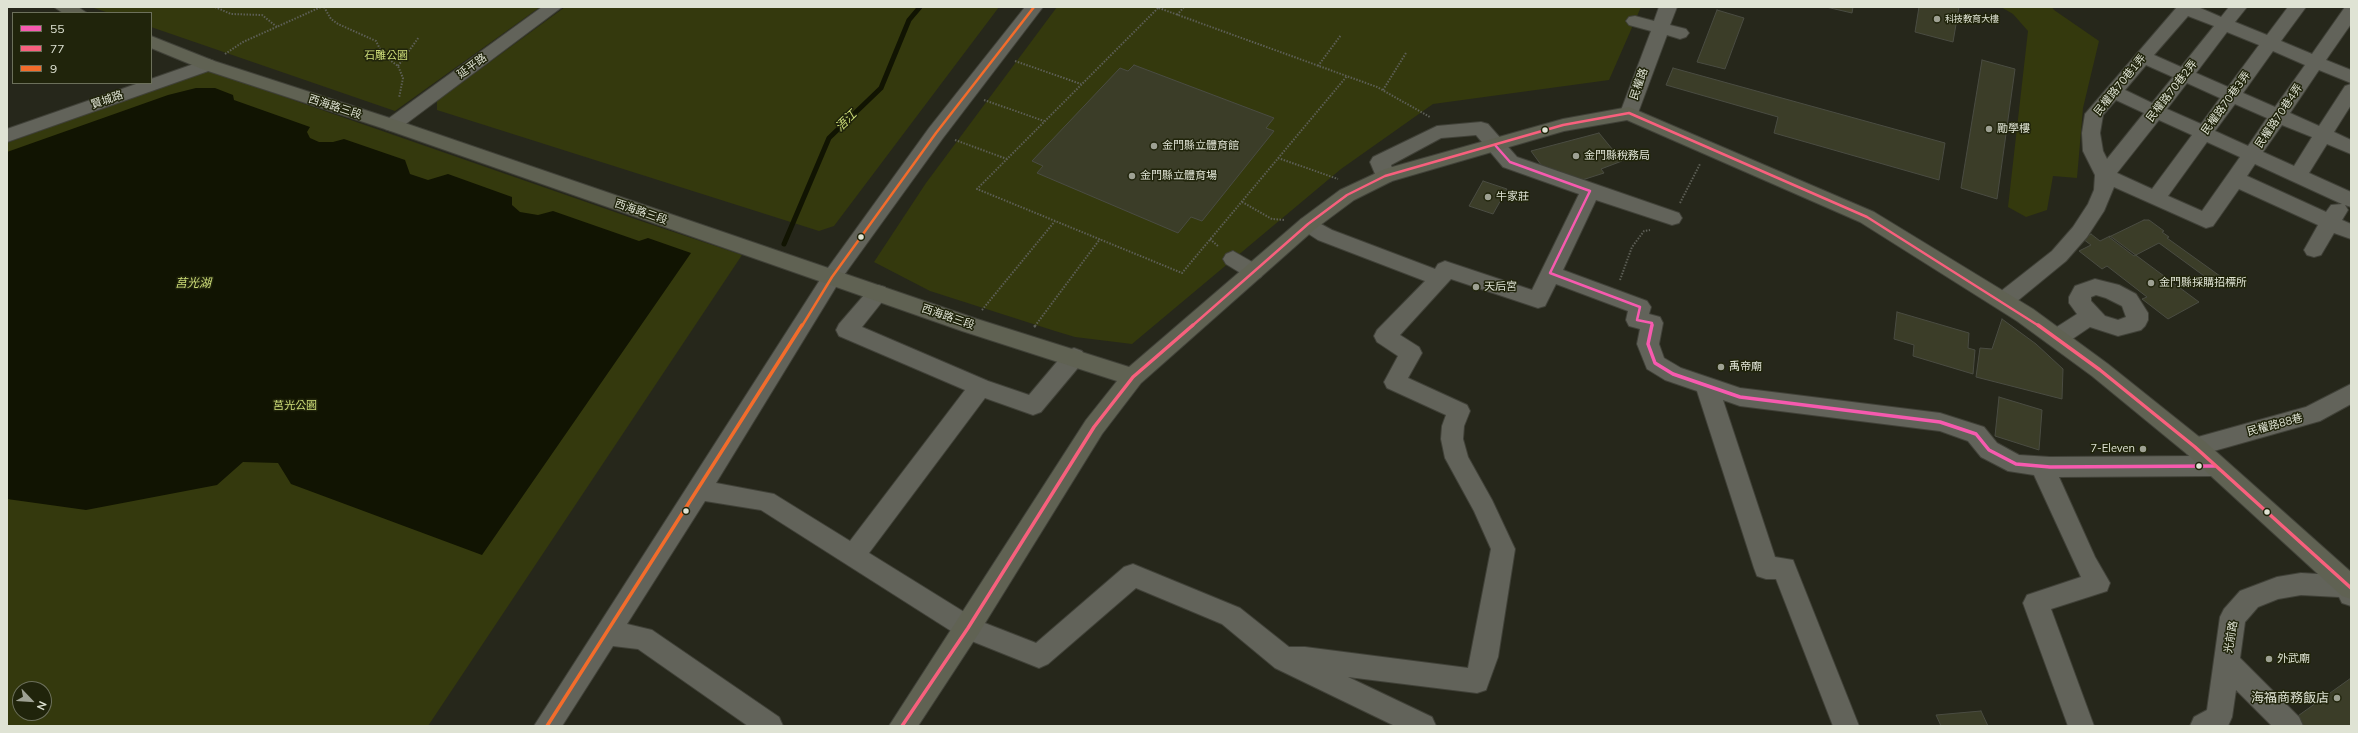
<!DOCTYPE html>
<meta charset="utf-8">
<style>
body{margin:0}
#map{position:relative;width:2358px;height:733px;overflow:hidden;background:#26271b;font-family:Mulish,sans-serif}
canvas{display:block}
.frame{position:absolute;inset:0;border:8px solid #dfe3d4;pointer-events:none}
.legend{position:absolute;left:12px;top:12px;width:140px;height:72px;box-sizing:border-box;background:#20240b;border:1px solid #6c705b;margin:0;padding:5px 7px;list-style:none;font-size:12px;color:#dfe3d4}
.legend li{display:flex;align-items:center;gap:8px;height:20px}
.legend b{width:20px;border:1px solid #6c705b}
.north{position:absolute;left:12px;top:681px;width:40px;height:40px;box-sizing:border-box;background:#20240b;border:1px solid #6c705b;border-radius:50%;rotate:115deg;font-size:11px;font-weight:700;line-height:16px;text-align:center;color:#dfe3d4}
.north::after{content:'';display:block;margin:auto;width:14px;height:18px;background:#9ea193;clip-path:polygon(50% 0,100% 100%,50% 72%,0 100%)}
</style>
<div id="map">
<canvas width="2358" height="733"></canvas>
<div class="frame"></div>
<ul class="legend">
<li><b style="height:5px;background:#f75aaf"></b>55</li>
<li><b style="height:5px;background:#f8607d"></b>77</li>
<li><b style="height:5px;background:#f36c2b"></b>9</li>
</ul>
<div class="north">N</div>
</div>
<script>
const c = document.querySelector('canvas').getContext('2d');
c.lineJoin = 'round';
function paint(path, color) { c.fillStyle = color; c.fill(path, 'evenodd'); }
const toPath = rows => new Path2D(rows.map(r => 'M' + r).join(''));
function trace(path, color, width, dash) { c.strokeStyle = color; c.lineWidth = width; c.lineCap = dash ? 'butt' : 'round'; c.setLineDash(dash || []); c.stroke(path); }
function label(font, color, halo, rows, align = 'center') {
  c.font = font + ' Mulish,"Noto Sans TC",sans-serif'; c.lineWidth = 3; c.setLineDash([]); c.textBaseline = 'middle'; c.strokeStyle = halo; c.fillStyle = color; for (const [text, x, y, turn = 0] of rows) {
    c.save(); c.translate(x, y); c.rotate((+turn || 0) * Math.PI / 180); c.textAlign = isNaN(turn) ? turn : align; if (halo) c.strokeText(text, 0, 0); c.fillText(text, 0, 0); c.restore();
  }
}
paint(toPath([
 [91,7,540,7,395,111,151,27,151,13,109,13],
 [565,7,999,7,834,226,819,231,437,110,437,101],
 [1057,7,1641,7,1609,80,1433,104,1341,169,1132,344,1075,337,1055,331,930,291,874,262,926,183],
 [2001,7,2052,7,2054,10,2099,41,2083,108,2077,178,2053,176,2047,210,2026,217,2008,207,2028,31,2013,14],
 [207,70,632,218,742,255,428,726,7,726,7,143],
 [20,689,44,689,44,713,20,713]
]), '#34390d');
paint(toPath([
 [196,88,215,88,233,95,234,100,310,127,307,132,310,138,319,142,333,142,344,139,405,160,410,174,428,180,448,174,512,197,512,205,520,212,538,215,553,211,639,241,648,238,691,253,482,555,291,484,278,463,243,462,217,485,86,510,7,499,7,152,168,95]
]), '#111402');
trace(toPath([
 [784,244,829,138,881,88,909,20,920,7]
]), '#111402', 5);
const building = toPath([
 [1826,7,1853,7,1852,13,1826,7],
 [1919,7,1959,7,1953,42,1915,32,1919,7],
 [1717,10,1744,18,1725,69,1697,62,1717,10],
 [1982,60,2015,69,1997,199,1961,188,1982,60],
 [1134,65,1274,118,1266,128,1274,131,1202,221,1191,217,1178,233,1037,173,1043,166,1032,161,1120,68,1128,71,1134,65],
 [1673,68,1945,143,1939,180,1774,133,1778,117,1666,85,1673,68],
 [1599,133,1622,161,1601,169,1604,173,1579,181,1544,169,1531,151,1599,133],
 [1483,181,1507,189,1493,214,1469,206,1483,181],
 [2144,220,2149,220,2164,231,2162,232,2169,237,2167,238,2220,276,2211,281,2159,243,2134,256,2109,237,2144,220],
 [2091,234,2100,241,2110,236,2199,302,2168,319,2142,299,2147,297,2107,266,2102,269,2079,251,2091,245,2083,239,2091,234],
 [1897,312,1969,333,1968,348,1975,350,1973,374,1913,356,1914,345,1894,339,1897,312],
 [2002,319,2036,344,2063,369,2062,399,1976,377,1980,348,1992,349,2002,319],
 [1999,397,2042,410,2039,450,1995,436,1999,397],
 [2351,678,2351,726,2303,726,2295,718,2351,678],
 [1981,711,1988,726,1941,726,1936,715,1981,711]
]);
paint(building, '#3b3d28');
trace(building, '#4a4c42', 1);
const minor = toPath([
 [542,7,562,7,399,129,392,131,385,129,383,125,385,121,542,7],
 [1025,7,1043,7,943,138,839,282,716,483,774,494,850,541,965,390,839,336,836,330,839,324,871,287,878,285,885,287,889,293,862,327,988,381,1029,395,1066,351,1074,348,1082,351,1085,357,1082,363,1041,412,1033,415,985,398,869,553,977,620,1036,643,1124,567,1133,564,1240,608,1289,647,1305,647,1468,668,1491,549,1474,511,1445,458,1441,439,1442,426,1446,415,1387,388,1384,382,1398,356,1377,342,1374,336,1377,330,1425,281,1318,240,1301,229,1298,224,1301,219,1308,217,1332,230,1435,269,1438,264,1445,261,1532,290,1579,194,1503,167,1476,135,1441,138,1391,165,1395,176,1392,181,1385,183,1378,181,1370,162,1373,157,1437,126,1481,122,1488,124,1517,157,1679,213,1682,218,1679,223,1672,225,1596,200,1563,270,1647,301,1651,307,1649,314,1660,317,1663,323,1659,344,1664,358,1681,368,1740,388,1940,413,1984,427,1997,443,2019,455,2050,457,2195,456,2187,454,2183,447,2187,440,2306,407,2351,384,2351,404,2320,421,2196,456,2215,456,2223,459,2227,466,2223,473,2215,476,2059,477,2095,557,2110,583,2107,591,2051,609,2094,726,2068,726,2023,603,2027,595,2081,577,2034,475,2008,471,1981,457,1968,441,1940,431,1740,406,1723,400,1775,557,1793,560,1859,726,1833,726,1776,579,1766,579,1757,576,1754,568,1697,391,1665,380,1647,369,1637,344,1640,329,1629,326,1626,320,1628,311,1556,284,1545,306,1538,308,1451,279,1400,335,1419,347,1422,353,1408,378,1467,405,1470,411,1464,426,1463,439,1468,457,1492,500,1515,549,1498,657,1486,690,1477,693,1348,677,1432,717,1436,726,1395,726,1275,668,1222,624,1136,588,1048,664,1039,668,959,636,761,510,705,501,627,624,652,630,779,717,783,726,748,726,638,649,613,646,562,726,534,726,825,272,929,128,1025,7],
 [1659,7,1677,7,1670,25,1686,29,1689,33,1686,37,1680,39,1667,35,1638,113,1636,117,1629,119,1622,117,1620,113,1651,31,1629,25,1626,21,1629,17,1635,16,1654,21,1659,7],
 [2177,7,2198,7,2221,17,2229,7,2247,7,2235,22,2267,35,2288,7,2306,7,2281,41,2312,54,2345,7,2351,7,2351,24,2326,60,2351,70,2351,83,2319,70,2290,113,2319,126,2345,86,2351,84,2351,105,2334,132,2351,140,2351,154,2327,144,2309,173,2351,192,2351,207,2345,205,2348,210,2342,220,2351,224,2351,239,2334,233,2321,255,2314,257,2307,255,2304,250,2318,225,2239,189,2213,226,2206,228,2114,187,2104,211,2087,237,2066,261,2010,307,2003,309,1996,307,1992,301,1996,295,2052,251,2073,227,2088,204,2094,190,2095,175,2083,151,2082,133,2085,114,2177,7],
 [2188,16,2214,26,2181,67,2154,55,2188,16],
 [2227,32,2259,45,2228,87,2196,73,2227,32],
 [2273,51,2305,65,2275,107,2243,93,2273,51],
 [2146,65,2173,77,2152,103,2125,90,2146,65],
 [2187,83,2220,98,2201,124,2167,109,2187,83],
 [2116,100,2144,113,2107,159,2103,151,2100,133,2103,115,2116,100],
 [2235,104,2267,118,2248,146,2215,131,2235,104],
 [2159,120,2192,135,2152,189,2117,173,2159,120],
 [2282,125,2312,137,2294,166,2263,152,2282,125],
 [2207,142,2240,157,2202,211,2168,196,2207,142],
 [2255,164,2342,204,2331,205,2326,212,2247,176,2255,164],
 [208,59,214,61,217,65,214,69,7,142,7,129,139,83,151,83,151,79,208,59],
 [1233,251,1261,267,1264,272,1261,277,1254,280,1247,277,1226,264,1223,259,1226,254,1233,251],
 [2095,279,2119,285,2136,294,2148,313,2148,320,2145,326,2141,330,2118,336,2090,327,2065,344,2057,346,2049,344,2046,338,2049,332,2077,314,2069,303,2069,297,2075,286,2095,279],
 [2096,295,2106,298,2122,306,2126,317,2118,320,2105,316,2091,301,2091,297,2096,295],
 [2301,573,2351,576,2351,606,2342,603,2339,597,2301,595,2278,599,2258,607,2245,622,2240,658,2299,717,2303,726,2272,726,2236,690,2232,717,2228,726,2190,726,2194,717,2207,710,2220,617,2224,609,2240,591,2277,577,2301,573]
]);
const major = toPath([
 [54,7,78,7,87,13,63,13,54,7],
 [151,36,214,61,399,121,977,319,1129,367,1301,219,1340,190,1385,169,1563,119,1629,107,1874,212,2033,309,2108,364,2203,440,2351,572,2351,599,2342,596,2187,454,2092,376,2017,321,1860,222,1627,120,1564,131,1392,181,1354,200,1315,229,1141,383,1102,434,977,636,918,726,889,726,1086,420,1117,381,962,331,385,129,202,69,151,48,151,36]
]);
trace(minor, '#404138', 2);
trace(major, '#404138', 2);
trace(toPath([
 [215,7,231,14,262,15,277,27],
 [324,7,331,19,338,24,376,41,383,55,398,66,403,78,399,98],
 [1156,7,1377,87,1430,117],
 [1158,8,977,189,1182,273,1347,76],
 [1177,15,1184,7],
 [225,54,243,42,321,7],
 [1015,61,1081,84],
 [398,66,419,37],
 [1318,66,1341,35],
 [1383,90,1406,53],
 [984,100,1044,121],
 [955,140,1007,159],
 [1278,158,1338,179],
 [1242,202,1272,219,1285,220],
 [1680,203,1700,164],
 [1210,239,1219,247],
 [1620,280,1632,247,1644,231,1650,230],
 [982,310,1055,221],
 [1035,326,1100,239]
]), '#5d5f56', 2, [1.5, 1.5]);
trace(toPath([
 [1034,327,1036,325]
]), '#5d5f56', 2.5, [2, 2]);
paint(minor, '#62635a');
paint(major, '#606253');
trace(toPath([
 [1495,145,1510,162,1590,191,1550,273,1640,307,1637,320,1652,323,1652,326]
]), '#f75aaf', 2.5);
trace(toPath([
 [1652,325,1648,344,1655,363,1673,374,1740,397,1940,422,1976,434,1989,450,2016,464,2050,467,2215,466]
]), '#f75aaf', 3.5);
trace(toPath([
 [1192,326,1308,224,1347,195,1385,176,1563,125,1629,113,1867,217,2039,326]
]), '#f8607d', 2.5);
trace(toPath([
 [2038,325,2100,370,2195,447,2351,588],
 [902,726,968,628,1094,427,1133,377,1193,325]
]), '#f8607d', 3.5);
trace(toPath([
 [802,326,832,277,936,133,1034,7]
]), '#f36c2b', 2.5);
trace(toPath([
 [547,726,802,325]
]), '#f36c2b', 3.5);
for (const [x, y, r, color] of [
 [1937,19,4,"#9ea193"],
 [1989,129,4,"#9ea193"],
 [1545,130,3.5,"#dfe3d4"],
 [1154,146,4,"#9ea193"],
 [1576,156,4,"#9ea193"],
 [1132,176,4,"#9ea193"],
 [1488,197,4,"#9ea193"],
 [861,237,3.5,"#dfe3d4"],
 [2151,283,4,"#9ea193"],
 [1476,287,4,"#9ea193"],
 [1721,367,4,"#9ea193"],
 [2143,449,4,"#9ea193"],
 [2199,466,3.5,"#dfe3d4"],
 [686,511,3.5,"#dfe3d4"],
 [2267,512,3.5,"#dfe3d4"],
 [2269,659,4,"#9ea193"],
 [2337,698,4,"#9ea193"]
]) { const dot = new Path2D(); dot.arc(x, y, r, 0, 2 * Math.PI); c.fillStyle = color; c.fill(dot); trace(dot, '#20240b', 1.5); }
label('9px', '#dfe3d4', '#20240b', [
 ["科技教育大樓",1945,19]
], 'left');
label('11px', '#cddd79', '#20240b', [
 ["石雕公園",386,56],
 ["莒光公園",295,406]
]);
label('11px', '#dfe3d4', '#20240b', [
 ["延平路",472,66,-36],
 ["民權路",1639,84,-71],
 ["民權路70巷1弄",2120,85,-51],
 ["民權路70巷2弄",2172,91,-52],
 ["賢城路",107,100,-19],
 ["民權路70巷3弄",2226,103,-54],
 ["西海路三段",335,107,18],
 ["民權路70巷4弄",2279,116,-56],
 ["西海路三段",641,212,19],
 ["西海路三段",948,317,19],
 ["民權路88巷",2275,425,-15],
 ["光前路",2231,637,-80]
]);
label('11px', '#dfe3d4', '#20240b', [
 ["勵學樓",1997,129],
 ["金門縣立體育館",1162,146],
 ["金門縣稅務局",1584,156],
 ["金門縣立體育場",1140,176],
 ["牛家莊",1496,197],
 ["金門縣採購招標所",2159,283],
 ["天后宮",1484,287],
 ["禹帝廟",1729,367],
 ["7-Eleven",2135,449,"right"],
 ["外武廟",2277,659]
], 'left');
label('italic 12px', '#cddd78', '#20240b', [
 ["浯江",846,121,-44],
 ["莒光湖",193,283]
]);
label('13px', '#dfe3d4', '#20240b', [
 ["海福商務飯店",2329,698]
], 'right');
</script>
